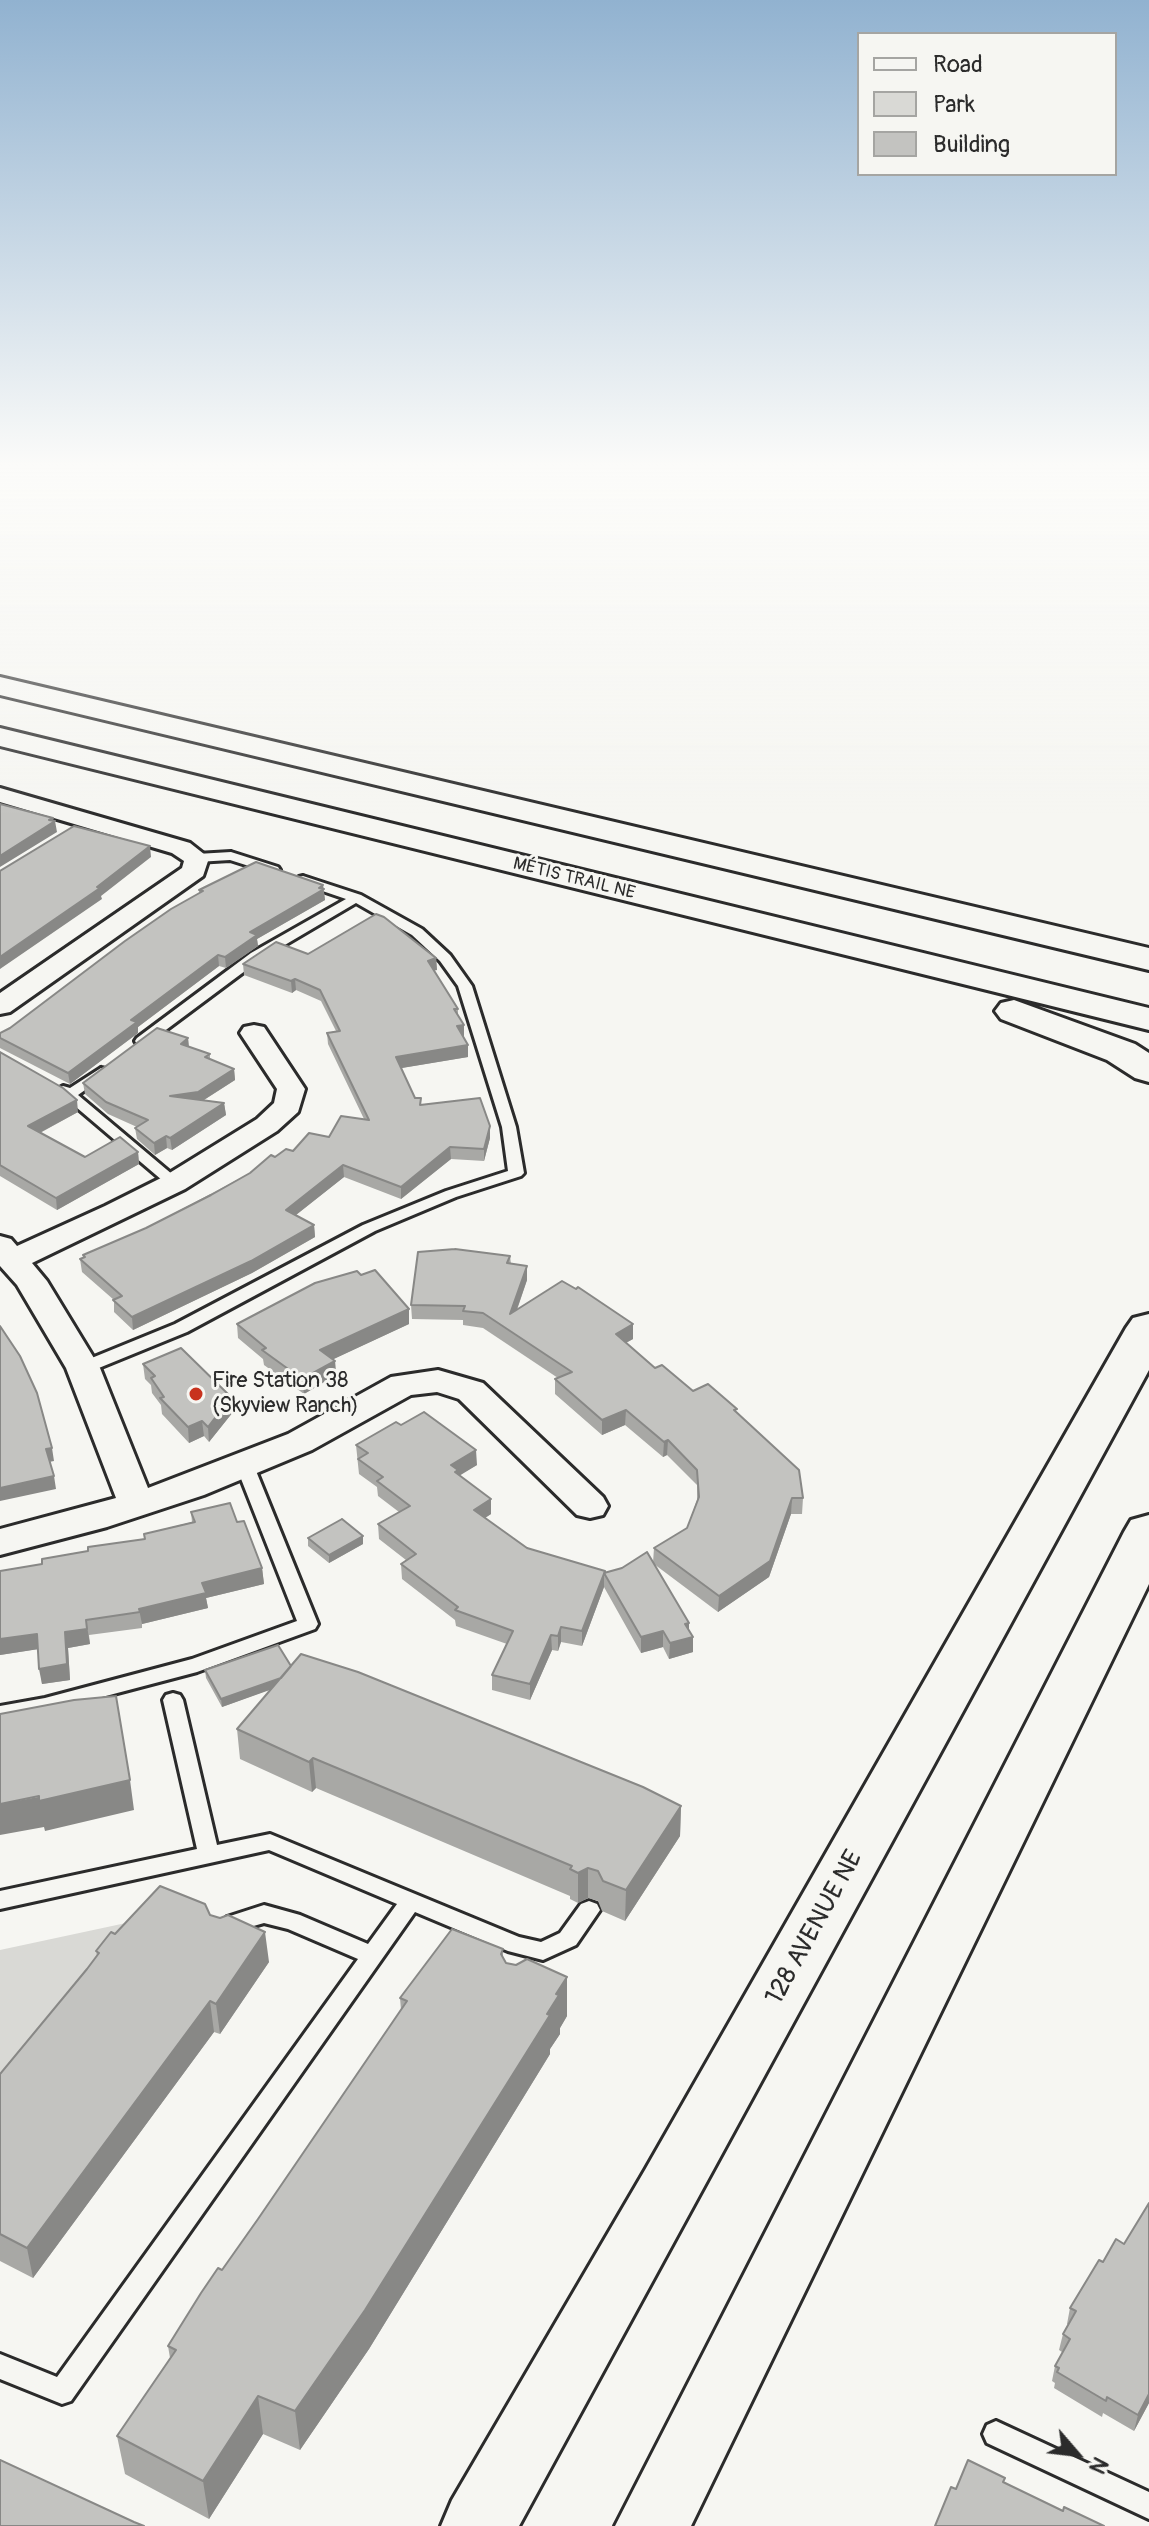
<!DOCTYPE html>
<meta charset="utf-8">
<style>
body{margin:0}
#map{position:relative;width:1149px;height:2526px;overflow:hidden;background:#f6f6f2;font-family:Pangolin,sans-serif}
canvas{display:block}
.legend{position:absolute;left:857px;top:32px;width:260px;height:144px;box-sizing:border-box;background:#f6f6f2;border:2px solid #a5a5a2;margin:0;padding:10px 14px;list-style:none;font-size:24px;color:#2b2b2b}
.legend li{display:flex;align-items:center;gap:16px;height:40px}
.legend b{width:40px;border:2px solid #a5a5a2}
.north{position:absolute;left:1037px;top:2414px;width:80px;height:80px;-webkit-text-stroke:6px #f6f6f2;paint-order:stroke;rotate:118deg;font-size:22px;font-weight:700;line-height:32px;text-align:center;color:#2b2b2b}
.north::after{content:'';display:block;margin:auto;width:28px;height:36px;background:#2b2b2b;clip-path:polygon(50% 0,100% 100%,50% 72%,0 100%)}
</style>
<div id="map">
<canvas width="1149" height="2526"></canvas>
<ul class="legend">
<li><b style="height:10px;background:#f6f6f2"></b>Road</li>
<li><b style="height:22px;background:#d9d9d5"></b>Park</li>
<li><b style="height:22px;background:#c3c3c0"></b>Building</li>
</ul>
<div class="north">N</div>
</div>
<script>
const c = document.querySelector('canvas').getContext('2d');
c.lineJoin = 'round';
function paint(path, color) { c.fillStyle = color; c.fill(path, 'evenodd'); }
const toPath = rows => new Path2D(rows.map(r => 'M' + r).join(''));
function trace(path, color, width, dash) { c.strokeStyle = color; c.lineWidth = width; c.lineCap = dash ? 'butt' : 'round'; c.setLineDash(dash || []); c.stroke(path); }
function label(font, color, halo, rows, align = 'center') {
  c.font = font + ' Pangolin,sans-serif'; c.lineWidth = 6; c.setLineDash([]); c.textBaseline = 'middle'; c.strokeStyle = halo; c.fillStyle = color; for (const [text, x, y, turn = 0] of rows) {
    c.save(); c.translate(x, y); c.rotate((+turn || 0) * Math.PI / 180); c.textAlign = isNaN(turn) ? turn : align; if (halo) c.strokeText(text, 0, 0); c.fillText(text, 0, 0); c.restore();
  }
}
paint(toPath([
 [154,1917,0,2108,0,1950]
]), '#d9d9d5');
const lane = toPath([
 [231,852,278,867,280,870,274,874,230,860,197,862,191,858,197,854,231,852],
 [303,876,361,895,422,929,450,955,472,986,516,1127,524,1173,521,1176,456,1197,375,1231,187,1332,89,1372,77,1372,75,1368,77,1364,175,1324,363,1225,446,1191,508,1171,502,1127,458,986,440,961,412,935,356,903,261,959,147,1044,137,1044,135,1041,137,1038,251,953,346,899,299,883,299,877,303,876],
 [101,1068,106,1069,108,1072,106,1075,78,1095,179,1180,182,1183,179,1186,169,1186,56,1090,63,1086,70,1088,101,1068],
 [245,1460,251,1462,254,1466,318,1624,315,1629,197,1672,45,1712,0,1720,0,1706,45,1698,192,1659,297,1621,236,1466,239,1462,245,1460],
 [173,1693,180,1695,183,1700,217,1845,270,1834,519,1937,541,1942,560,1933,581,1904,589,1901,597,1904,600,1910,576,1945,543,1960,508,1951,415,1912,71,2401,62,2404,0,2379,0,2354,57,2377,358,1959,288,1929,264,1923,243,1929,235,1938,227,1941,219,1938,216,1932,219,1926,227,1917,264,1905,300,1915,368,1944,397,1904,269,1850,0,1909,0,1891,197,1849,163,1700,166,1695,173,1693],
 [996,2421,1149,2492,1149,2519,987,2443,983,2434,987,2425,996,2421]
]);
const street = toPath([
 [0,788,190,843,209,858,203,876,10,1012,0,1014,0,993,182,868,184,861,172,853,0,802,0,788],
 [254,1025,264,1027,305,1089,298,1112,277,1131,185,1189,32,1263,47,1281,100,1368,148,1488,288,1434,391,1377,438,1370,483,1383,603,1497,608,1506,603,1515,590,1518,577,1515,459,1399,437,1392,411,1395,312,1450,204,1495,107,1527,0,1555,0,1529,116,1498,66,1368,17,1285,0,1266,0,1236,11,1239,17,1246,105,1206,163,1177,257,1119,274,1103,277,1089,240,1033,244,1027,254,1025]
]);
const secondary = toPath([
 [1149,1314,1149,1370,519,2526,441,2526,452,2500,645,2170,1126,1328,1133,1318,1149,1314],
 [1149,1515,1149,1584,691,2526,615,2526,1124,1532,1131,1520,1149,1515]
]);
const primary = toPath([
 [0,677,1149,948,1149,970,0,695,0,677],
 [0,728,1149,1008,1149,1030,0,746,0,728],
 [1014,1000,1135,1044,1149,1053,1149,1082,1135,1078,1107,1060,1001,1019,995,1011,1001,1003,1014,1000]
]);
trace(lane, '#2b2b2b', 6);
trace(street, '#2b2b2b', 6);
trace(secondary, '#2b2b2b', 6);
trace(primary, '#2b2b2b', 6);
paint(lane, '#f6f6f2');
paint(street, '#f6f6f2');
paint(secondary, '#f6f6f2');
paint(primary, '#f6f6f2');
paint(toPath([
 [323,885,325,900,257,939,258,946,226,968,219,966,138,1027,138,1033,70,1084,0,1048,0,1033,10,1028,199,893,199,890],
 [308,954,436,958,437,970,434,970,458,1009,458,1016,464,1025,463,1037,468,1045,468,1057,401,1068,415,1098,421,1098,421,1105,490,1138,484,1161,451,1159,401,1199,344,1177,296,1215,314,1225,315,1237,252,1273,133,1330,114,1312,114,1300,82,1272,80,1259,84,1258,83,1255,146,1228,250,1173,275,1157,329,1137,364,1119,328,1044,327,1033,336,1031,321,1001,296,990,292,993,244,975,243,964],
 [188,1038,189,1047,210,1054,210,1059,234,1069,235,1080,204,1100,224,1103,226,1115,172,1150,167,1148,155,1155,137,1139,135,1128,137,1127,108,1114,85,1094,83,1083],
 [0,1052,78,1112,40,1133,85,1157,138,1152,139,1164,57,1210,0,1176],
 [510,1256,511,1264,527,1280,517,1310,633,1339,626,1343,655,1368,693,1391,737,1412,803,1498,802,1514,791,1514,769,1577,718,1612,654,1564,689,1623,689,1630,693,1652,669,1659,663,1647,641,1653,604,1587,582,1646,561,1642,558,1651,552,1650,530,1700,492,1690,492,1675,507,1644,456,1626,455,1620,402,1579,401,1564,406,1560,379,1539,378,1524,399,1512,378,1496,377,1487,359,1474,356,1445,401,1425,477,1465,459,1475,491,1499,491,1514,485,1518,527,1548,605,1572,653,1563,654,1548,687,1528,697,1500,697,1485,667,1455,663,1457,625,1425,602,1435,555,1394,555,1379,558,1378,483,1328,463,1325,463,1320,412,1319,411,1305],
 [361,1275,409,1309,409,1324,333,1359,335,1361,336,1375,304,1394,264,1365,263,1359,238,1338,237,1324],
 [143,1364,231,1397,233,1412,209,1442,204,1436,189,1443,162,1414,161,1405,152,1393,151,1385,145,1379],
 [191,1512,237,1522,262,1568,264,1584,206,1598,208,1608,142,1624,142,1628,89,1635,90,1644,68,1648,70,1680,42,1684,38,1649,0,1655,0,1571,42,1564,88,1551,144,1539,144,1534,192,1522],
 [363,1536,363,1544,329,1563,308,1546,308,1538],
 [291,1666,681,1806,680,1836,625,1921,602,1911,598,1901,588,1898,578,1903,570,1899,570,1896,316,1788,312,1792,240,1759,237,1729,271,1689,222,1707,206,1678,205,1670],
 [210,1915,269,1962,220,2034,214,2032,33,2278,0,2261,0,2074,87,1969,97,1956,96,1951,115,1934],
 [503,1949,503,1957,506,1963,567,2016,560,2028,560,2034,550,2049,550,2054,369,2349,300,2450,263,2434,209,2519,125,2474,117,2436,170,2358,168,2346,258,2219,401,2010,400,1998],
 [1149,2203,1149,2403,1134,2431,1103,2413,1102,2417,1054,2388,1055,2383,1052,2381,1055,2366,1062,2352,1059,2350,1063,2334,1068,2324,1067,2324,1070,2308,1103,2262,1124,2244]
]), '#a8a8a5');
paint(toPath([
 [53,818,54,822,55,821,57,832,0,867,0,856],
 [150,846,151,857,101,896,102,899,0,969,0,957,97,887],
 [323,885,325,900,257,939,258,946,226,968,225,957,250,932],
 [218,955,219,966,138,1027,138,1033,70,1084,68,1073,131,1020],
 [436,958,437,970,429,972,428,961],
 [295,979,296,990,292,993,291,981],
 [464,1025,464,1037,458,1038,457,1026],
 [188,1038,189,1050,181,1044],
 [468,1045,468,1057,396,1069,396,1057],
 [234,1069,235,1080,199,1103,170,1096],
 [77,1100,78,1112,30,1138,28,1126],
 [224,1103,226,1115,172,1150,170,1138],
 [490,1126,490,1138,484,1161,484,1149],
 [166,1136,167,1148,155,1155,154,1143],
 [450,1147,451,1159,401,1199,401,1187],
 [138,1152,139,1164,57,1210,56,1198],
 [343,1165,344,1177,287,1222,286,1210],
 [314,1225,315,1237,252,1273,133,1330,132,1317],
 [527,1266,527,1280,510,1329,510,1314],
 [409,1309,409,1324,321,1365,320,1350],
 [633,1324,633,1339,616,1348,616,1334],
 [335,1361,336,1375,304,1394,302,1379],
 [231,1397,233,1412,209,1442,208,1427],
 [626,1410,625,1425,602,1435,602,1420],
 [202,1421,204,1436,189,1443,188,1427],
 [668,1440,667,1455,663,1457,664,1442],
 [52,1448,54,1461,49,1462,46,1449],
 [476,1450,477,1465,459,1476,451,1465],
 [54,1476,56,1489,0,1501,0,1488],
 [792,1498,791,1514,769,1577,718,1612,719,1596],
 [491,1499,491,1514,474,1525,474,1510],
 [363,1536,363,1544,329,1563,329,1555],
 [262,1568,264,1584,206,1598,208,1608,142,1624,139,1609,202,1583],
 [604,1573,604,1587,582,1646,582,1631],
 [86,1620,90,1644,68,1648,70,1680,42,1684,39,1669,65,1632],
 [689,1623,689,1638,693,1637,693,1652,669,1659,670,1643,685,1624],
 [561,1627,561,1642,558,1651,558,1636],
 [663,1631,663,1647,641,1653,641,1637],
 [37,1634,39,1649,0,1655,0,1639],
 [551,1635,552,1650,530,1700,530,1684],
 [294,1673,295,1681,222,1707,221,1699],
 [313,1758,316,1788,312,1792,309,1762],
 [130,1780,134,1810,45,1831,44,1827,0,1835,0,1804],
 [681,1806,680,1836,625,1921,626,1890],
 [588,1868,588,1898,578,1903,578,1873],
 [265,1932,269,1962,220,2034,216,2004],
 [567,1977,567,2016,560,2028,560,2034,550,2049,550,2054,369,2349,300,2450,295,2411,547,2014,556,1994],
 [210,2001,214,2032,33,2278,27,2248],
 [1149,2394,1149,2403,1134,2431,1138,2415],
 [258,2396,263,2434,209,2519,203,2481]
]), '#888886');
const building = toPath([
 [0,804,53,818,49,820,55,821,0,856,0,804],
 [74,826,150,846,97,887,100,888,0,957,0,871,74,826],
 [256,862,323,885,319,888,324,889,250,932,257,935,225,957,218,955,131,1020,137,1022,68,1073,0,1038,0,1033,10,1028,125,941,171,909,203,891,199,890,256,862],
 [376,914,384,917,436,958,428,961,458,1009,454,1009,464,1025,457,1026,468,1045,396,1057,415,1098,421,1098,420,1105,480,1098,490,1126,484,1149,450,1147,401,1187,343,1165,286,1210,314,1225,251,1261,132,1317,113,1300,122,1296,80,1259,85,1257,83,1255,146,1228,211,1195,250,1173,271,1155,275,1157,286,1149,293,1151,309,1133,329,1137,341,1116,369,1120,327,1033,340,1031,320,990,295,979,291,981,243,964,276,942,308,954,376,914],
 [157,1028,188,1038,181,1044,210,1054,205,1057,234,1069,198,1092,170,1096,224,1103,170,1138,166,1136,154,1143,135,1128,148,1120,106,1102,83,1083,157,1028],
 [0,1052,63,1088,77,1100,28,1126,85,1157,120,1137,138,1152,56,1198,0,1165,0,1052],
 [455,1249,510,1256,507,1263,527,1266,510,1314,562,1281,576,1289,578,1287,633,1324,616,1334,655,1368,662,1365,693,1391,708,1384,737,1409,734,1410,799,1470,803,1498,792,1498,770,1561,719,1596,654,1548,687,1528,699,1497,697,1470,668,1440,664,1442,626,1410,602,1420,555,1379,572,1372,483,1313,463,1311,465,1306,411,1305,418,1252,455,1249],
 [375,1270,409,1309,320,1350,335,1361,302,1379,262,1350,266,1348,237,1324,315,1283,357,1271,361,1275,375,1270],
 [0,1326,20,1356,37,1393,52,1448,46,1449,54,1476,0,1488,0,1326],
 [181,1348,231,1397,208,1427,202,1421,188,1427,160,1398,164,1397,151,1378,155,1376,143,1364,181,1348],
 [424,1412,476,1450,451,1465,458,1470,455,1472,491,1499,474,1510,527,1548,605,1571,582,1631,561,1627,558,1636,551,1635,530,1684,492,1675,513,1631,455,1610,458,1607,401,1564,416,1554,378,1524,410,1506,377,1481,383,1477,358,1459,368,1453,356,1445,396,1422,401,1425,424,1412],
 [230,1503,237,1522,244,1521,262,1568,202,1583,206,1593,139,1609,140,1612,86,1620,87,1629,65,1632,67,1664,39,1669,37,1634,0,1639,0,1571,42,1564,42,1559,88,1551,88,1547,145,1539,144,1534,195,1522,191,1512,230,1503],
 [342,1519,363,1536,329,1555,308,1538,342,1519],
 [647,1552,689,1623,685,1624,693,1637,670,1643,663,1631,641,1637,604,1573,622,1568,647,1552],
 [278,1645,291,1666,281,1678,221,1699,205,1670,278,1645],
 [301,1654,358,1672,643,1787,681,1806,626,1890,603,1881,598,1871,588,1868,578,1873,570,1869,572,1866,313,1758,309,1762,237,1729,301,1654],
 [116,1696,130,1780,39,1801,39,1796,0,1804,0,1714,74,1700,116,1696],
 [160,1886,205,1904,210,1915,220,1918,228,1915,265,1932,216,2004,210,2001,27,2248,0,2234,0,2074,87,1969,99,1953,96,1951,111,1932,115,1934,160,1886],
 [452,1929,503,1949,501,1954,506,1963,516,1965,527,1959,567,1977,556,1994,559,1995,547,2014,550,2015,365,2310,295,2411,258,2396,203,2481,117,2436,176,2350,168,2346,201,2293,218,2268,222,2270,258,2219,407,2001,400,1998,452,1929],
 [1149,2203,1149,2394,1138,2415,1107,2397,1106,2401,1057,2372,1059,2368,1055,2366,1070,2339,1063,2334,1076,2311,1070,2308,1099,2260,1103,2262,1116,2239,1124,2244,1149,2203],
 [0,2460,134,2522,144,2526,0,2526,0,2460],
 [968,2460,1005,2478,1003,2482,1063,2511,1064,2507,1104,2526,935,2526,951,2487,956,2489,968,2460]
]);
paint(building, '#c3c3c0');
trace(building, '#888886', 2);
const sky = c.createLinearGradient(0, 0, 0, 816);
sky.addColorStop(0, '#91b2d0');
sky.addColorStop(0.57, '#fbfbf9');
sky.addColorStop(1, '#fbfbf900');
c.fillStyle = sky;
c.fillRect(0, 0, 1149, 816);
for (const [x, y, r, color] of [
 [196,1394,8,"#c8321e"]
]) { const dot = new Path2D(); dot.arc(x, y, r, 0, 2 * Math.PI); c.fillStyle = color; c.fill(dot); trace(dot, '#f6f6f2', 3); }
label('18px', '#2b2b2b', '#f6f6f2', [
 ["MÉTIS TRAIL NE",574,879,14]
]);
label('22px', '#2b2b2b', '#f6f6f2', [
 ["Fire Station 38",212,1381],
 ["(Skyview Ranch)",212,1406]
], 'left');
label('26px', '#2b2b2b', '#f6f6f2', [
 ["128 AVENUE NE",815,1928,-61]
]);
</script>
